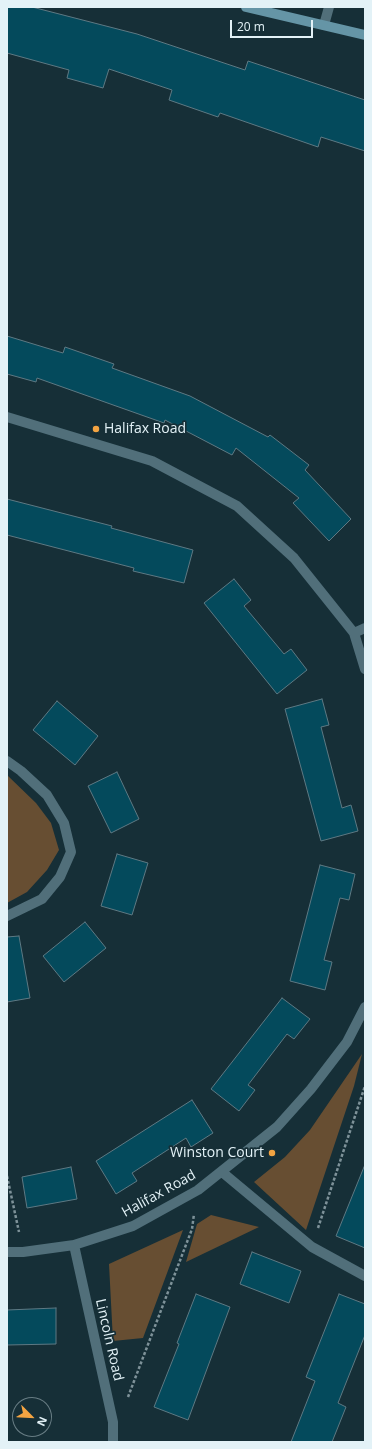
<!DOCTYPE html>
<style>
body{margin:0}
#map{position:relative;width:372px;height:1449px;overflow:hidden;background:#162f37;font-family:"Open Sans",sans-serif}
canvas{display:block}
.frame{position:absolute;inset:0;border:8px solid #e3f2f7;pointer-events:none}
.north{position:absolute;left:12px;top:1397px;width:40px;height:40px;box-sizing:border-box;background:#162f37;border:1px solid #687d84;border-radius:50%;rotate:114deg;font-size:11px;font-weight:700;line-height:16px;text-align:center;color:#e3f2f7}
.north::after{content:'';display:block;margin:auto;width:14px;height:18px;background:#f3a442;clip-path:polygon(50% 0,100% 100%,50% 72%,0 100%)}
.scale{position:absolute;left:230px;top:20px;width:83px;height:18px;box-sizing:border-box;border:2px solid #e3f2f7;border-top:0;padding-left:5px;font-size:12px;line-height:14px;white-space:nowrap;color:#e3f2f7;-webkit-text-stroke:3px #162f37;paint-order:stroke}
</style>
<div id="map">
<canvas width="372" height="1449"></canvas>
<div class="frame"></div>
<div class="north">N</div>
<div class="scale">20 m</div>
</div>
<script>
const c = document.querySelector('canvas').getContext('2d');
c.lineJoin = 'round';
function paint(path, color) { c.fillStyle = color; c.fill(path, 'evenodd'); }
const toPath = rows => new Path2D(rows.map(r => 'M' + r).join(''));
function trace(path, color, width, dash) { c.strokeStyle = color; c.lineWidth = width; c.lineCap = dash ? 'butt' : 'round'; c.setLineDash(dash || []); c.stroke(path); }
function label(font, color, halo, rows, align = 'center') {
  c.font = font + ' "Open Sans",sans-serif'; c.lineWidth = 3.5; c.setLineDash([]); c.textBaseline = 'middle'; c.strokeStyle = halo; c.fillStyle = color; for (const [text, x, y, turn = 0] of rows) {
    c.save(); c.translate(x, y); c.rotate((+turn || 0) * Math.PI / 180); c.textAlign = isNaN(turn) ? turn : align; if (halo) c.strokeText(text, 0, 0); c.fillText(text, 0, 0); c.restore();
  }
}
paint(toPath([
 [7,775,36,803,51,823,59,850,47,870,27,892,7,903],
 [362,1054,354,1086,306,1230,254,1182,285,1157,310,1130],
 [211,1215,259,1227,186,1262,197,1224],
 [183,1230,143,1338,113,1341,109,1264]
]), '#674e32');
const building = toPath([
 [7,7,32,7,137,34,245,70,248,61,365,100,365,151,321,137,318,147,220,113,218,117,169,100,172,90,109,69,103,88,67,78,69,70,7,53,7,7],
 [7,336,63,353,65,347,114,364,112,368,190,396,268,437,270,435,309,465,305,470,351,519,329,541,293,503,299,498,236,448,232,455,165,420,164,423,37,378,36,382,7,374,7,336],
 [7,499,112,526,111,528,193,550,184,583,133,571,134,568,7,535,7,499],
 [234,579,251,600,244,606,284,654,291,649,307,670,277,694,204,603,234,579],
 [322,699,329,725,321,727,342,808,351,805,358,831,321,841,285,709,322,699],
 [57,701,98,736,75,765,33,730,57,701],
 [117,772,139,819,111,833,88,786,117,772],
 [117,854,148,863,132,915,101,906,117,854],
 [320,865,355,874,349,900,340,898,324,960,332,962,325,990,290,981,320,865],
 [85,922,106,948,64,982,43,956,85,922],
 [19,936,30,998,7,1002,7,937,19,936],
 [282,998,310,1019,294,1039,287,1034,248,1085,255,1090,239,1111,211,1089,282,998],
 [192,1100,213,1133,191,1147,186,1138,132,1173,137,1181,116,1194,96,1161,192,1100],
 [71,1167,77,1199,27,1208,22,1177,71,1167],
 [364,1167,365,1167,365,1248,336,1236,364,1167],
 [252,1252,301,1271,289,1303,240,1284,252,1252],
 [196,1294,230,1307,188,1420,154,1407,179,1344,177,1343,196,1294],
 [339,1294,365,1304,365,1335,338,1403,346,1407,332,1442,291,1442,315,1381,306,1377,339,1294],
 [56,1308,56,1344,7,1345,7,1310,56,1308]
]);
paint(building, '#044a5c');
trace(building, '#5e7983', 1);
trace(toPath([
 [7,1176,19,1232],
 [318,1228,365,1086],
 [128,1397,192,1229,194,1214]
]), '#7e9299', 2.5, [3, 2]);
trace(toPath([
 [324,25,329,7],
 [7,417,152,461,237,506,294,558,354,633,365,669],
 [354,633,365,628],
 [7,761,21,771,47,795,64,823,71,852,60,877,42,899,7,916],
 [222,1172,312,1247,365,1276],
 [74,1245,113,1422,113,1442],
 [7,1252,23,1252,74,1245,133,1226,198,1190,277,1127,311,1089,347,1042,365,1007]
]), '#516f7a', 10);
trace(toPath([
 [246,7,365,35]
]), '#6595a6', 10);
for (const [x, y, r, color] of [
 [96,429,4,"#f3a442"],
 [272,1153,4,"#f3a442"]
]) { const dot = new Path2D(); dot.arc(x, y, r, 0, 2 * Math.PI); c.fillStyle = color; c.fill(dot); trace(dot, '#162f37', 1.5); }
label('14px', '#e3f2f7', '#162f37', [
 ["Halifax Road",104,429],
 ["Winston Court",264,1153,"right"]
], 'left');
label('14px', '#e3f2f7', '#162f37', [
 ["Halifax Road",159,1194,-29],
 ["Lincoln Road",109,1340,77]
]);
</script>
